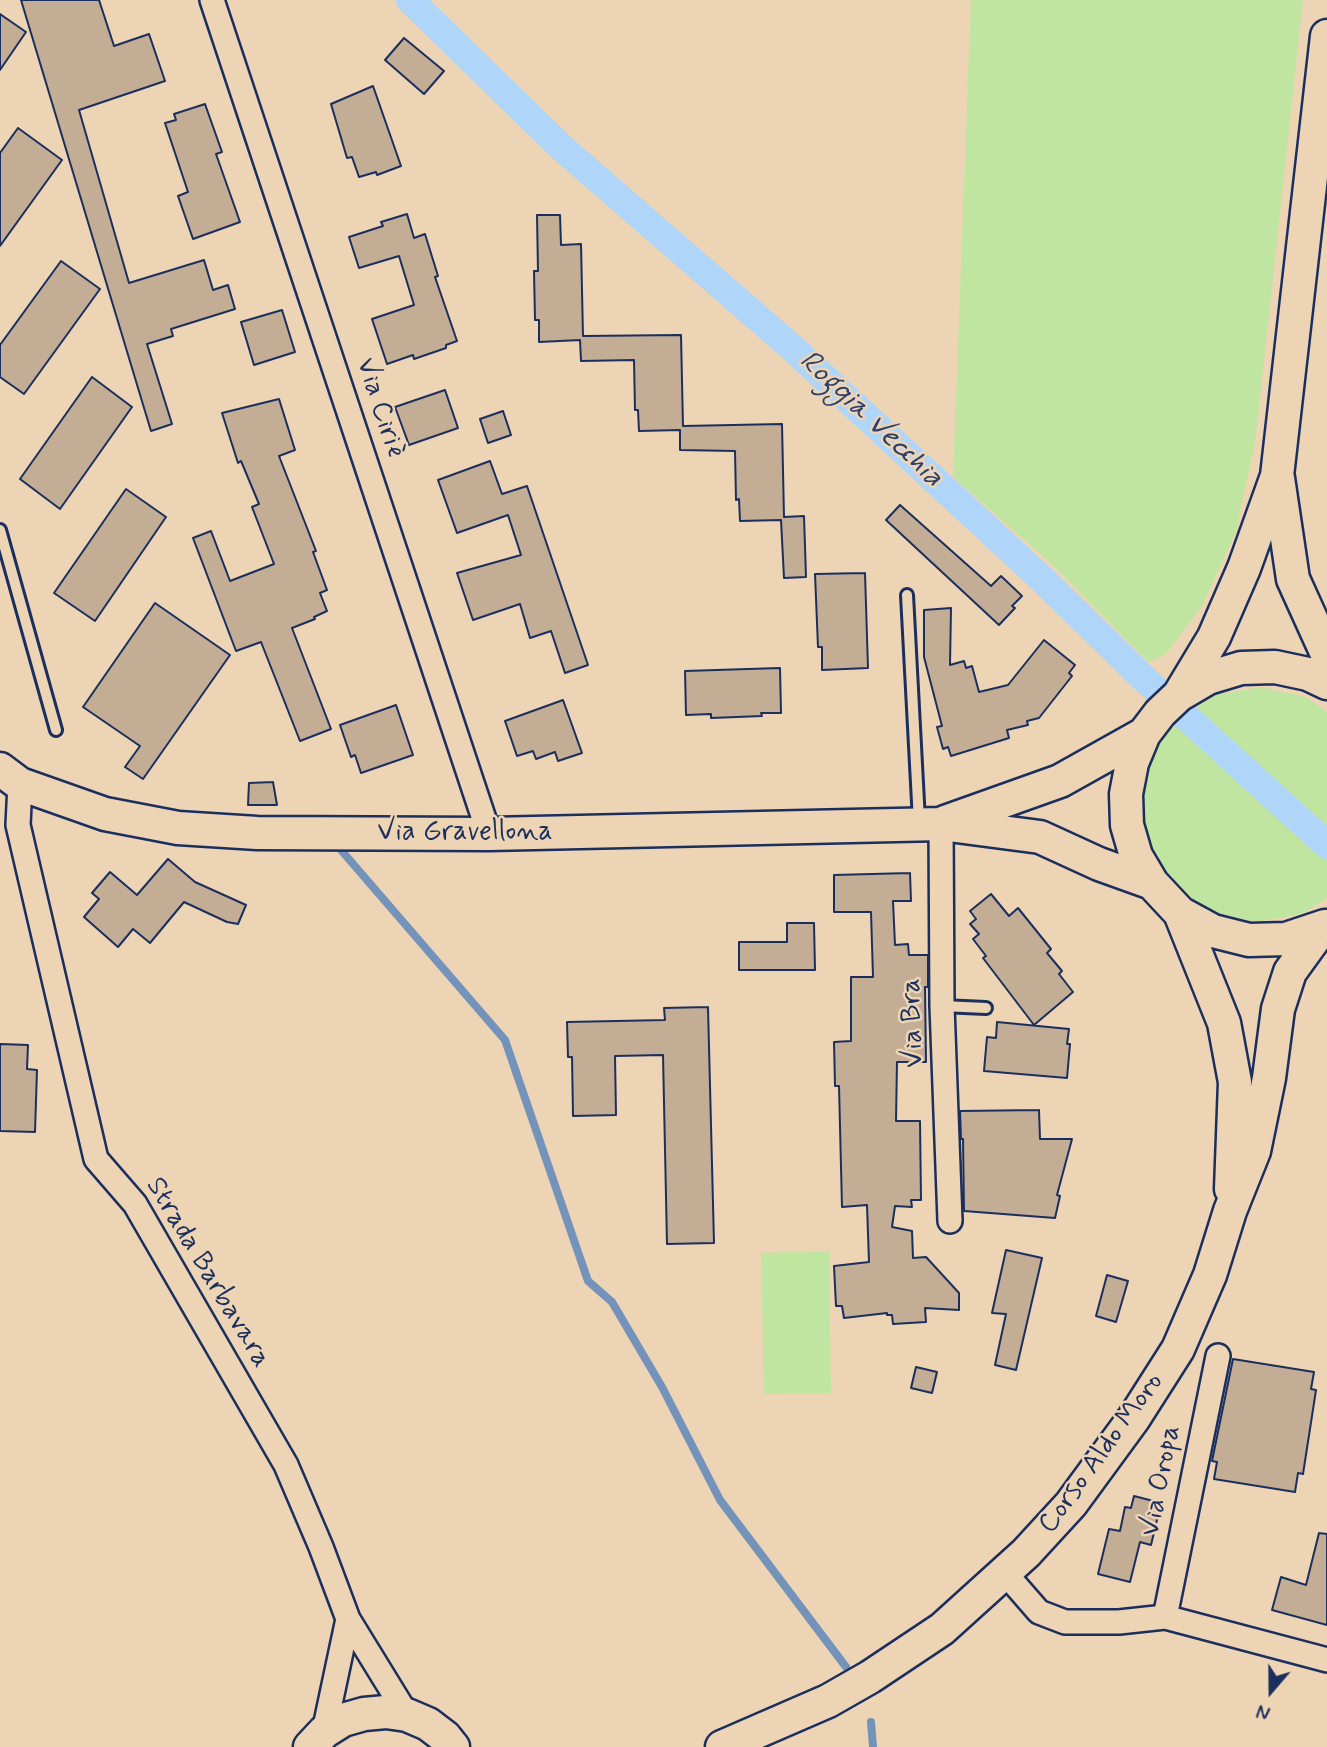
<!DOCTYPE html>
<meta charset="utf-8">
<style>
body{margin:0}
#map{position:relative;width:1327px;height:1747px;overflow:hidden;background:#edd4b4;font-family:Mynerve,sans-serif}
canvas{display:block}
.north{position:absolute;left:1236px;top:1656px;width:70px;height:70px;-webkit-text-stroke:5px #edd4b4;paint-order:stroke;rotate:200deg;font-size:19px;font-weight:700;line-height:28px;text-align:center;color:#1b2f5e}
.north::after{content:'';display:block;margin:auto;width:24px;height:32px;background:#1b2f5e;clip-path:polygon(50% 0,100% 100%,50% 72%,0 100%)}
</style>
<div id="map">
<canvas width="1327" height="1747"></canvas>
<div class="north">N</div>
</div>
<script>
const c = document.querySelector('canvas').getContext('2d');
c.lineJoin = 'round';
function paint(path, color) { c.fillStyle = color; c.fill(path, 'evenodd'); }
const toPath = rows => new Path2D(rows.map(r => 'M' + r).join(''));
function trace(path, color, width, dash) { c.strokeStyle = color; c.lineWidth = width; c.lineCap = dash ? 'butt' : 'round'; c.setLineDash(dash || []); c.stroke(path); }
function label(font, color, halo, rows, align = 'center') {
  c.font = font + ' Mynerve,sans-serif'; c.lineWidth = 5; c.setLineDash([]); c.textBaseline = 'middle'; c.strokeStyle = halo; c.fillStyle = color; for (const [text, x, y, turn = 0] of rows) {
    c.save(); c.translate(x, y); c.rotate((+turn || 0) * Math.PI / 180); c.textAlign = isNaN(turn) ? turn : align; if (halo) c.strokeText(text, 0, 0); c.fillText(text, 0, 0); c.restore();
  }
}
paint(toPath([
 [971,0,1303,0,1255,443,1236,531,1202,606,1166,654,1148,662,1056,568,953,477],
 [1261,687,1306,697,1327,712,1327,898,1302,914,1257,922,1212,912,1174,886,1149,847,1141,802,1150,757,1177,719,1215,695],
 [829,1251,831,1393,764,1394,761,1253]
]), '#c0e5a0');
trace(toPath([
 [341,850,505,1040,588,1281,612,1302,662,1387,720,1500,846,1667],
 [871,1722,873,1747]
]), '#7493bb', 8);
trace(toPath([
 [410,0,562,148,789,345,1045,582,1139,674,1327,845]
]), '#afd6f9', 28);
const building = toPath([
 [21,0,99,0,114,46,149,34,165,81,79,110,129,283,204,260,213,290,228,285,235,309,171,329,173,336,147,344,172,424,151,431,21,0],
 [0,14,26,32,0,70,0,14],
 [404,38,444,71,424,94,385,60,404,38],
 [373,86,401,166,377,175,376,172,359,177,352,157,347,158,331,104,373,86],
 [205,104,222,152,216,154,240,222,193,239,178,196,188,192,165,123,176,120,174,114,205,104],
 [18,128,62,160,0,246,0,153,18,128],
 [407,214,414,238,425,234,438,276,435,277,457,341,446,345,446,348,414,359,413,355,387,364,372,319,414,305,399,256,359,268,349,237,383,226,381,222,407,214],
 [537,215,560,215,561,245,581,244,583,336,681,335,683,426,782,424,784,517,804,516,806,577,784,578,781,520,740,521,739,499,736,500,735,451,680,450,680,430,639,431,638,410,635,410,634,360,581,361,580,340,539,342,539,320,535,320,534,271,538,271,537,215],
 [61,261,100,289,24,394,0,377,0,345,61,261],
 [282,310,295,352,254,365,241,322,282,310],
 [92,377,132,407,60,509,20,479,92,377],
 [445,390,458,428,409,445,395,407,445,390],
 [279,399,295,450,279,456,316,551,313,552,327,590,320,593,327,611,314,617,315,619,292,628,331,729,300,741,261,642,236,651,193,538,211,531,230,581,274,564,252,507,259,504,241,461,238,463,222,413,279,399],
 [503,411,511,435,488,443,480,419,503,411],
 [490,461,502,494,527,486,588,665,565,673,551,631,530,638,520,604,473,620,457,573,521,555,508,515,457,533,438,480,490,461],
 [126,489,166,517,95,621,54,593,126,489],
 [900,505,991,586,1001,576,1022,596,1012,606,1015,608,999,625,886,520,900,505],
 [865,573,868,668,822,670,822,647,818,647,815,574,865,573],
 [155,603,230,655,143,779,125,767,140,746,83,707,155,603],
 [951,608,950,665,964,661,966,668,972,666,979,692,1008,685,1044,640,1075,665,1069,673,1072,676,1039,718,1027,721,1028,725,1007,730,1009,738,951,756,948,747,943,749,937,727,942,726,924,657,924,610,951,608],
 [780,668,781,713,761,713,762,716,711,718,711,714,686,715,685,671,780,668],
 [563,700,582,753,558,761,555,752,536,759,533,751,517,756,505,721,563,700],
 [396,705,413,755,361,773,355,755,351,757,340,725,396,705],
 [273,782,277,805,248,805,249,783,273,782],
 [168,859,195,882,246,905,238,924,227,922,184,902,150,943,133,929,118,947,84,917,99,899,92,893,110,872,137,895,168,859],
 [910,873,911,901,893,901,895,945,908,944,909,955,928,955,928,987,925,987,926,1062,897,1062,896,1121,920,1121,921,1200,911,1200,912,1207,895,1206,892,1227,912,1231,913,1258,926,1257,959,1293,959,1310,925,1308,926,1322,893,1324,892,1315,887,1315,887,1313,844,1318,842,1306,836,1306,834,1266,869,1262,867,1205,842,1207,839,1086,835,1086,834,1042,851,1041,851,977,873,977,871,912,834,912,834,875,910,873],
 [991,894,1009,916,1018,908,1051,949,1047,953,1062,971,1059,974,1073,992,1034,1025,983,958,986,956,973,939,979,934,970,924,976,919,970,911,991,894],
 [787,923,814,923,815,970,739,970,739,942,787,942,787,923],
 [708,1007,714,1243,667,1244,663,1055,615,1056,616,1115,573,1116,572,1057,568,1057,567,1022,665,1020,664,1008,708,1007],
 [997,1022,1069,1029,1067,1044,1070,1044,1067,1078,984,1071,987,1037,996,1038,997,1022],
 [0,1044,28,1045,27,1069,37,1070,35,1132,0,1131,0,1044],
 [1039,1110,1040,1139,1072,1139,1057,1195,1060,1196,1055,1218,964,1211,963,1139,961,1139,960,1111,1039,1110],
 [1006,1250,1042,1258,1016,1370,995,1365,1006,1314,992,1313,1006,1250],
 [1107,1275,1128,1281,1116,1322,1096,1316,1107,1275],
 [1233,1359,1314,1372,1311,1389,1316,1390,1303,1474,1298,1473,1295,1492,1214,1479,1217,1462,1212,1461,1233,1359],
 [916,1367,937,1372,932,1393,911,1388,916,1367],
 [1134,1496,1161,1503,1151,1545,1140,1542,1130,1582,1098,1574,1109,1529,1120,1531,1125,1507,1131,1508,1134,1496],
 [1319,1533,1327,1534,1327,1625,1272,1610,1281,1577,1306,1585,1319,1533]
]);
paint(building, '#c3ad95');
trace(building, '#1b2f5e', 2);
const lane = toPath([
 [0,530,56,730],
 [907,595,919,821],
 [942,1006,986,1008]
]);
const street = toPath([
 [212,0,489,834],
 [20,784,18,825,96,1159,135,1204,286,1465,321,1547,348,1619,407,1715],
 [941,824,942,1006,950,1221],
 [1005,1573,1039,1612,1065,1622,1119,1622,1165,1617,1327,1660],
 [1165,1617,1218,1356],
 [324,1732,348,1619]
]);
const secondary = toPath([
 [1278,478,1293,579,1327,654],
 [1179,695,1214,637,1244,568,1277,476,1327,36],
 [0,769,20,784,105,814,178,828,257,833,489,834,941,824,1040,837,1099,864,1152,883],
 [945,822,1060,781,1144,734],
 [1180,913,1224,1023,1235,1082,1231,1189],
 [1325,926,1286,939,1249,940,1213,931,1180,913,1152,883,1136,856,1127,825,1126,794,1132,763,1144,734,1160,713,1179,695,1208,678,1241,668,1275,667,1308,674,1327,683],
 [310,1747,324,1732,343,1720,364,1714,386,1712,407,1715,428,1724,445,1737,453,1747],
 [722,1747,828,1701,870,1677,942,1629,1026,1553,1071,1504,1134,1418,1178,1349,1210,1275,1230,1211,1254,1151,1269,1078,1278,1009,1290,972,1322,928]
]);
trace(lane, '#1b2f5e', 16);
trace(street, '#1b2f5e', 28);
trace(secondary, '#1b2f5e', 37);
trace(lane, '#edd4b4', 10);
trace(street, '#edd4b4', 23);
trace(secondary, '#edd4b4', 32);
label('28px', '#1b2f5e', '#edd4b4', [
 ["Via Ciriè",379,408,72],
 ["Via Gravellona",465,833],
 ["Via Bra",914,1023,-92],
 ["Strada Barbavara",207,1273,59],
 ["Corso Aldo Moro",1102,1454,-54],
 ["Via Oropa",1162,1481,-79]
]);
label('italic 30px', '#2a406e', '#edd4b4', [
 ["Roggia Vecchia",870,420,43]
]);
</script>
